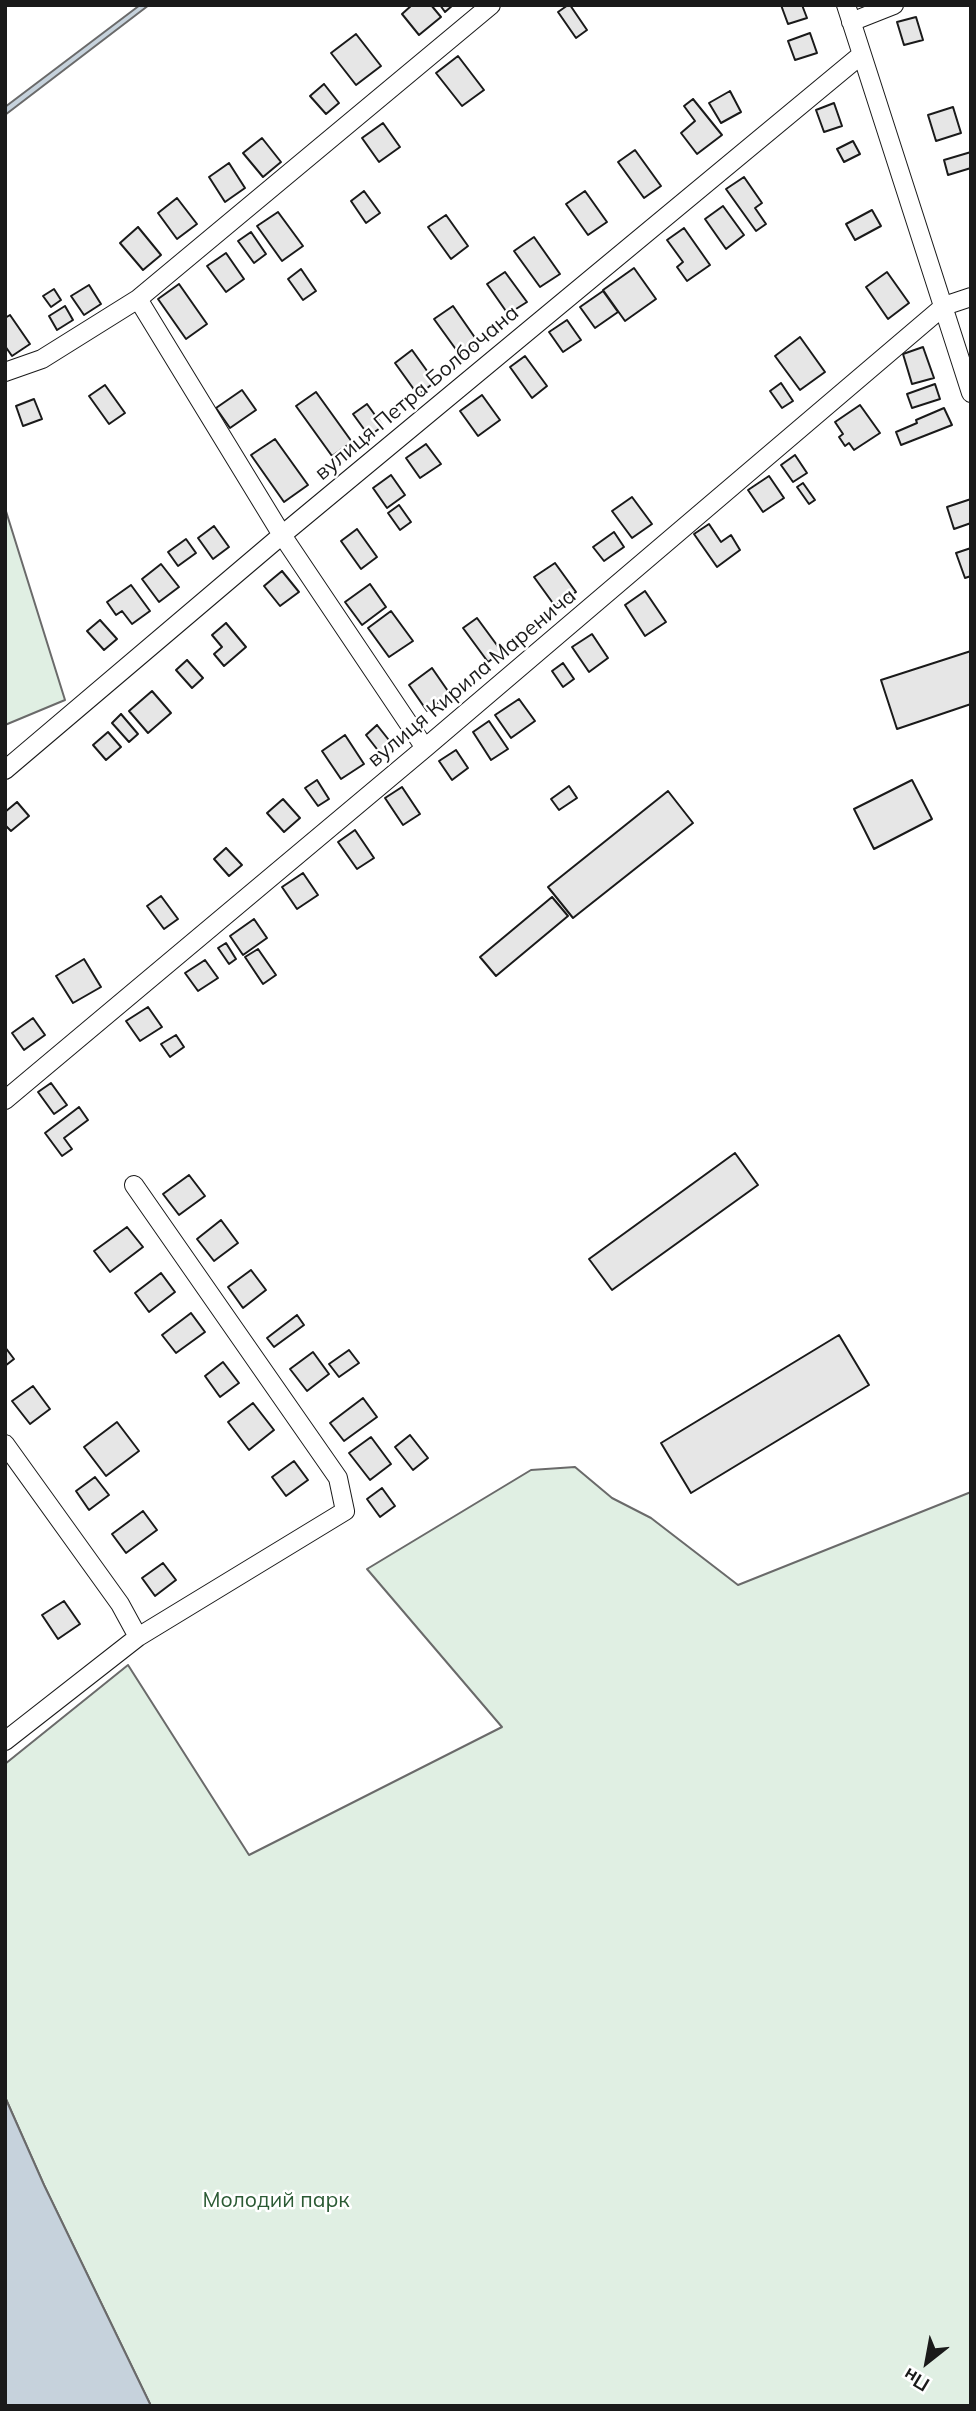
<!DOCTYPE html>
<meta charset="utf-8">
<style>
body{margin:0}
#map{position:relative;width:976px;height:2411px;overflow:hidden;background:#fff;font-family:Mulish,sans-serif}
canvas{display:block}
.frame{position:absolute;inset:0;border:7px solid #1a1a1a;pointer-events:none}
.north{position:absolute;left:892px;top:2327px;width:70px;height:70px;-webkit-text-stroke:5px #fff;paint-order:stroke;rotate:211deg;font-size:19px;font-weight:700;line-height:28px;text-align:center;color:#1a1a1a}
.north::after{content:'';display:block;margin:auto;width:24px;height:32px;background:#1a1a1a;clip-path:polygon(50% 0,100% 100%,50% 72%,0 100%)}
</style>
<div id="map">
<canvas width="976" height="2411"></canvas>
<div class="frame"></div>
<div class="north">Пн</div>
</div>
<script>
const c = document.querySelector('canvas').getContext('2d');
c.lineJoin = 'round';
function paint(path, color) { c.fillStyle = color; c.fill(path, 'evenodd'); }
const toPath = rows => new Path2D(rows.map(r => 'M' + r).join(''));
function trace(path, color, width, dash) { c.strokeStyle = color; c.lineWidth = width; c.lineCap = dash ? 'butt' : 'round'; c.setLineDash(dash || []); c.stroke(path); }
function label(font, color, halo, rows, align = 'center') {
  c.font = font + ' Mulish,sans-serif'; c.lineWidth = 5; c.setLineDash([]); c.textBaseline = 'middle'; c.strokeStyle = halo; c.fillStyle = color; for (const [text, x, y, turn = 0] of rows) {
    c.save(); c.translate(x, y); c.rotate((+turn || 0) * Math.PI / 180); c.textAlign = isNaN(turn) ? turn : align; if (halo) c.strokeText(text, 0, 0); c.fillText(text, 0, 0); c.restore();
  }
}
const green = toPath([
 [5,508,65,700,5,725,5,508],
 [575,1467,612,1498,651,1518,738,1585,971,1492,971,2406,151,2406,44,2185,5,2097,5,1764,128,1665,249,1855,502,1727,367,1569,531,1470,575,1467]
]);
paint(green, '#e0efe3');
trace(green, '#6a6a6a', 2);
const water = toPath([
 [140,5,149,5,5,115,5,107,140,5],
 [5,2097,44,2185,151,2406,5,2406,5,2097]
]);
paint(water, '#c6d2dc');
trace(water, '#6a6a6a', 2);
const building = toPath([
 [412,5,431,5,441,17,419,35,402,14,412,5],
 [440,5,453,5,445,12,440,5],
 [568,5,570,5,587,30,576,38,558,12,568,5],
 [781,5,802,5,807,18,788,24,781,5],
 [916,17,923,40,904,45,897,22,916,17],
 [810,33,817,53,795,60,788,41,810,33],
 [356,34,381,66,356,85,331,53,356,34],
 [458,56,484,90,462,106,436,73,458,56],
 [324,84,339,103,326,114,310,96,324,84],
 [730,91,741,112,721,123,709,103,730,91],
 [693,99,722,135,697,154,681,133,695,121,684,106,693,99],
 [834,103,842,126,824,132,816,110,834,103],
 [953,107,961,133,936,141,928,115,953,107],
 [383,123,400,147,379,162,362,138,383,123],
 [262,138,281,162,263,177,243,153,262,138],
 [853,141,860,154,844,162,837,149,853,141],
 [635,150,661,186,644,198,618,162,635,150],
 [971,152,971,168,948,175,944,160,971,152],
 [229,163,245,188,225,202,209,177,229,163],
 [744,177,762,203,755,208,766,224,756,231,726,189,744,177],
 [364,191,380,213,366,223,351,201,364,191],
 [585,191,607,222,588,235,566,204,585,191],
 [177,198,197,224,177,239,158,213,177,198],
 [723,206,744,235,726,249,705,219,723,206],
 [872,210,881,226,855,240,846,224,872,210],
 [278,212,303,246,282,261,257,226,278,212],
 [446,215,468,246,451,259,428,227,446,215],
 [138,227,161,255,143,270,120,243,138,227],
 [684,228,710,265,687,281,677,267,683,262,667,240,684,228],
 [251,232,266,254,254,263,238,241,251,232],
 [534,237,560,274,540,287,514,251,534,237],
 [226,253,244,279,226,292,207,266,226,253],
 [634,268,656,299,625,321,603,290,634,268],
 [301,269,316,291,303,300,288,279,301,269],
 [505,272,527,302,508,314,487,284,505,272],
 [887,272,909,303,888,319,866,287,887,272],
 [179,284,207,324,186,339,158,299,179,284],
 [89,285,101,304,84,315,71,296,89,285],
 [54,289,61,300,51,307,43,296,54,289],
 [603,291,618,312,595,328,580,307,603,291],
 [65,306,73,320,57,330,49,316,65,306],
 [453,306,478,342,460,355,434,319,453,306],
 [10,315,30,344,12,356,5,346,5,318,10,315],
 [567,320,581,340,563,352,549,332,567,320],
 [800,337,825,372,800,390,775,356,800,337],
 [923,347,934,378,912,384,903,354,923,347],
 [412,350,435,382,418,395,395,363,412,350],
 [525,356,547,386,532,398,510,367,525,356],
 [781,383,793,401,782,408,770,391,781,383],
 [935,384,940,399,912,408,907,394,935,384],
 [105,385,125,413,109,424,89,396,105,385],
 [242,390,256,410,230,428,216,408,242,390],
 [316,392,352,442,332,456,296,406,316,392],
 [482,395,500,420,478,436,460,411,482,395],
 [34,399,42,419,23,426,16,406,34,399],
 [367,404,383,426,369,436,353,414,367,404],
 [860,405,880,433,854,450,849,443,845,446,839,437,843,434,835,422,860,405],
 [944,408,952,425,901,445,896,432,917,423,916,420,944,408],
 [275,439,308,485,284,502,251,455,275,439],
 [426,444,441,464,420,478,406,458,426,444],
 [795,455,807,473,793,482,781,465,795,455],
 [391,475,405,495,387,508,373,488,391,475],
 [769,476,784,498,763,512,748,490,769,476],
 [803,483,815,500,809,504,797,487,803,483],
 [632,497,652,524,632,538,612,511,632,497],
 [971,499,971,523,954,529,947,507,971,499],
 [399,505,411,522,400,530,388,513,399,505],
 [709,524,721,542,731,535,740,550,717,567,694,534,709,524],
 [214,526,229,547,213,559,198,538,214,526],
 [357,529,377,557,361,569,341,541,357,529],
 [614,532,624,547,604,561,593,547,614,532],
 [186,539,196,553,178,566,168,552,186,539],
 [971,548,971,576,965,578,956,553,971,548],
 [555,563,576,592,555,606,534,577,555,563],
 [161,564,179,587,159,602,142,579,161,564],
 [282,571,299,592,280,606,264,586,282,571],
 [370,584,386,607,362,625,345,602,370,584],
 [131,585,150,611,132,624,122,611,116,615,107,602,131,585],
 [645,591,666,622,645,636,625,605,645,591],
 [391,611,413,641,389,657,368,628,391,611],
 [477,618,502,652,488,662,463,628,477,618],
 [100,620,117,639,104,650,87,631,100,620],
 [226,623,246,647,224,666,214,654,222,647,212,635,226,623],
 [592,634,608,658,589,672,572,647,592,634],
 [971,651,971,704,897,729,881,680,971,651],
 [187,660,203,678,192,688,176,670,187,660],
 [563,663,574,679,563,687,552,671,563,663],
 [432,668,450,694,427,711,409,685,432,668],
 [152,691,171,713,148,733,129,711,152,691],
 [519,699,535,721,511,738,495,715,519,699],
 [121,714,138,734,129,742,112,723,121,714],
 [489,721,508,749,491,760,473,732,489,721],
 [377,725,392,744,380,753,366,735,377,725],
 [108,732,121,747,106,760,93,745,108,732],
 [345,735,364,764,341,779,322,751,345,735],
 [456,750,468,768,452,780,439,761,456,750],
 [317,780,329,799,318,806,305,788,317,780],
 [912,780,932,819,874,849,854,809,912,780],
 [569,786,577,798,559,810,551,799,569,786],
 [402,787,420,814,403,825,385,798,402,787],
 [668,791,693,823,573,918,548,887,668,791],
 [283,799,300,818,284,832,267,813,283,799],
 [17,802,29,816,11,831,5,825,5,812,17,802],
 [355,830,374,858,357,869,338,842,355,830],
 [226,848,242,865,229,876,214,859,226,848],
 [303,873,318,895,297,909,282,887,303,873],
 [161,896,178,919,164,929,147,906,161,896],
 [552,897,568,916,496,976,480,957,552,897],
 [254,919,267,938,243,955,230,936,254,919],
 [226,943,236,959,229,964,218,948,226,943],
 [258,949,276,975,263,984,245,957,258,949],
 [84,959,101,987,73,1003,56,976,84,959],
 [205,960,218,978,198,991,185,973,205,960],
 [148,1007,162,1027,140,1041,126,1021,148,1007],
 [33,1018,45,1035,24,1050,12,1033,33,1018],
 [176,1035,184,1047,170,1057,161,1044,176,1035],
 [51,1083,67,1105,54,1114,38,1092,51,1083],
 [79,1107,88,1120,64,1138,72,1149,62,1156,45,1133,79,1107],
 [735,1153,758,1185,612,1290,589,1259,735,1153],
 [189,1175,205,1196,179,1215,163,1194,189,1175],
 [221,1220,238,1243,214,1261,197,1239,221,1220],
 [127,1227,143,1247,110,1272,94,1251,127,1227],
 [251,1270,266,1290,243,1308,228,1287,251,1270],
 [161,1273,175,1292,149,1312,135,1293,161,1273],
 [191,1313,205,1332,176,1353,162,1335,191,1313],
 [297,1315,304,1325,274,1347,267,1338,297,1315],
 [839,1335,869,1385,691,1493,661,1443,839,1335],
 [5,1347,14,1359,5,1366,5,1347],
 [349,1350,359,1363,339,1377,329,1364,349,1350],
 [313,1352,329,1374,307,1391,290,1369,313,1352],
 [223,1362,239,1383,220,1397,205,1376,223,1362],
 [33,1386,50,1409,30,1424,12,1401,33,1386],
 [363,1398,377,1417,344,1441,330,1423,363,1398],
 [253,1403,274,1430,249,1450,228,1422,253,1403],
 [117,1422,139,1451,106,1476,84,1447,117,1422],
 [410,1435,428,1458,413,1470,395,1447,410,1435],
 [371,1437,391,1464,370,1480,349,1453,371,1437],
 [294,1461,308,1480,286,1496,272,1477,294,1461],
 [95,1477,109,1495,89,1510,76,1491,95,1477],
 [382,1488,395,1506,380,1517,367,1499,382,1488],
 [143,1511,157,1530,126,1553,112,1534,143,1511],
 [163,1563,176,1580,155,1596,142,1578,163,1563],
 [64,1601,80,1624,58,1639,42,1615,64,1601]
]);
paint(building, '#e6e6e6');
trace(building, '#1a1a1a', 2);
const street = toPath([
 [846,5,971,393],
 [851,22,894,5],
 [138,299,282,535,425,748],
 [5,372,42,359,138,299,491,5],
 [5,770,282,535,861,55],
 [5,1100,425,748,944,306,971,297],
 [134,1185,338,1478,345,1511,138,1637],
 [5,1444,120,1604,138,1637,5,1741]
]);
trace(street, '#1a1a1a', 20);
trace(street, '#fff', 18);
label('21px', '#1a1a1a', '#fff', [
 ["вулиця Петра Болбочана",417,393,-40],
 ["вулиця Кирила Маренича",472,678,-40]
]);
label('21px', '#2b5a34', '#fff', [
 ["Молодий парк",276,2201]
]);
</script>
